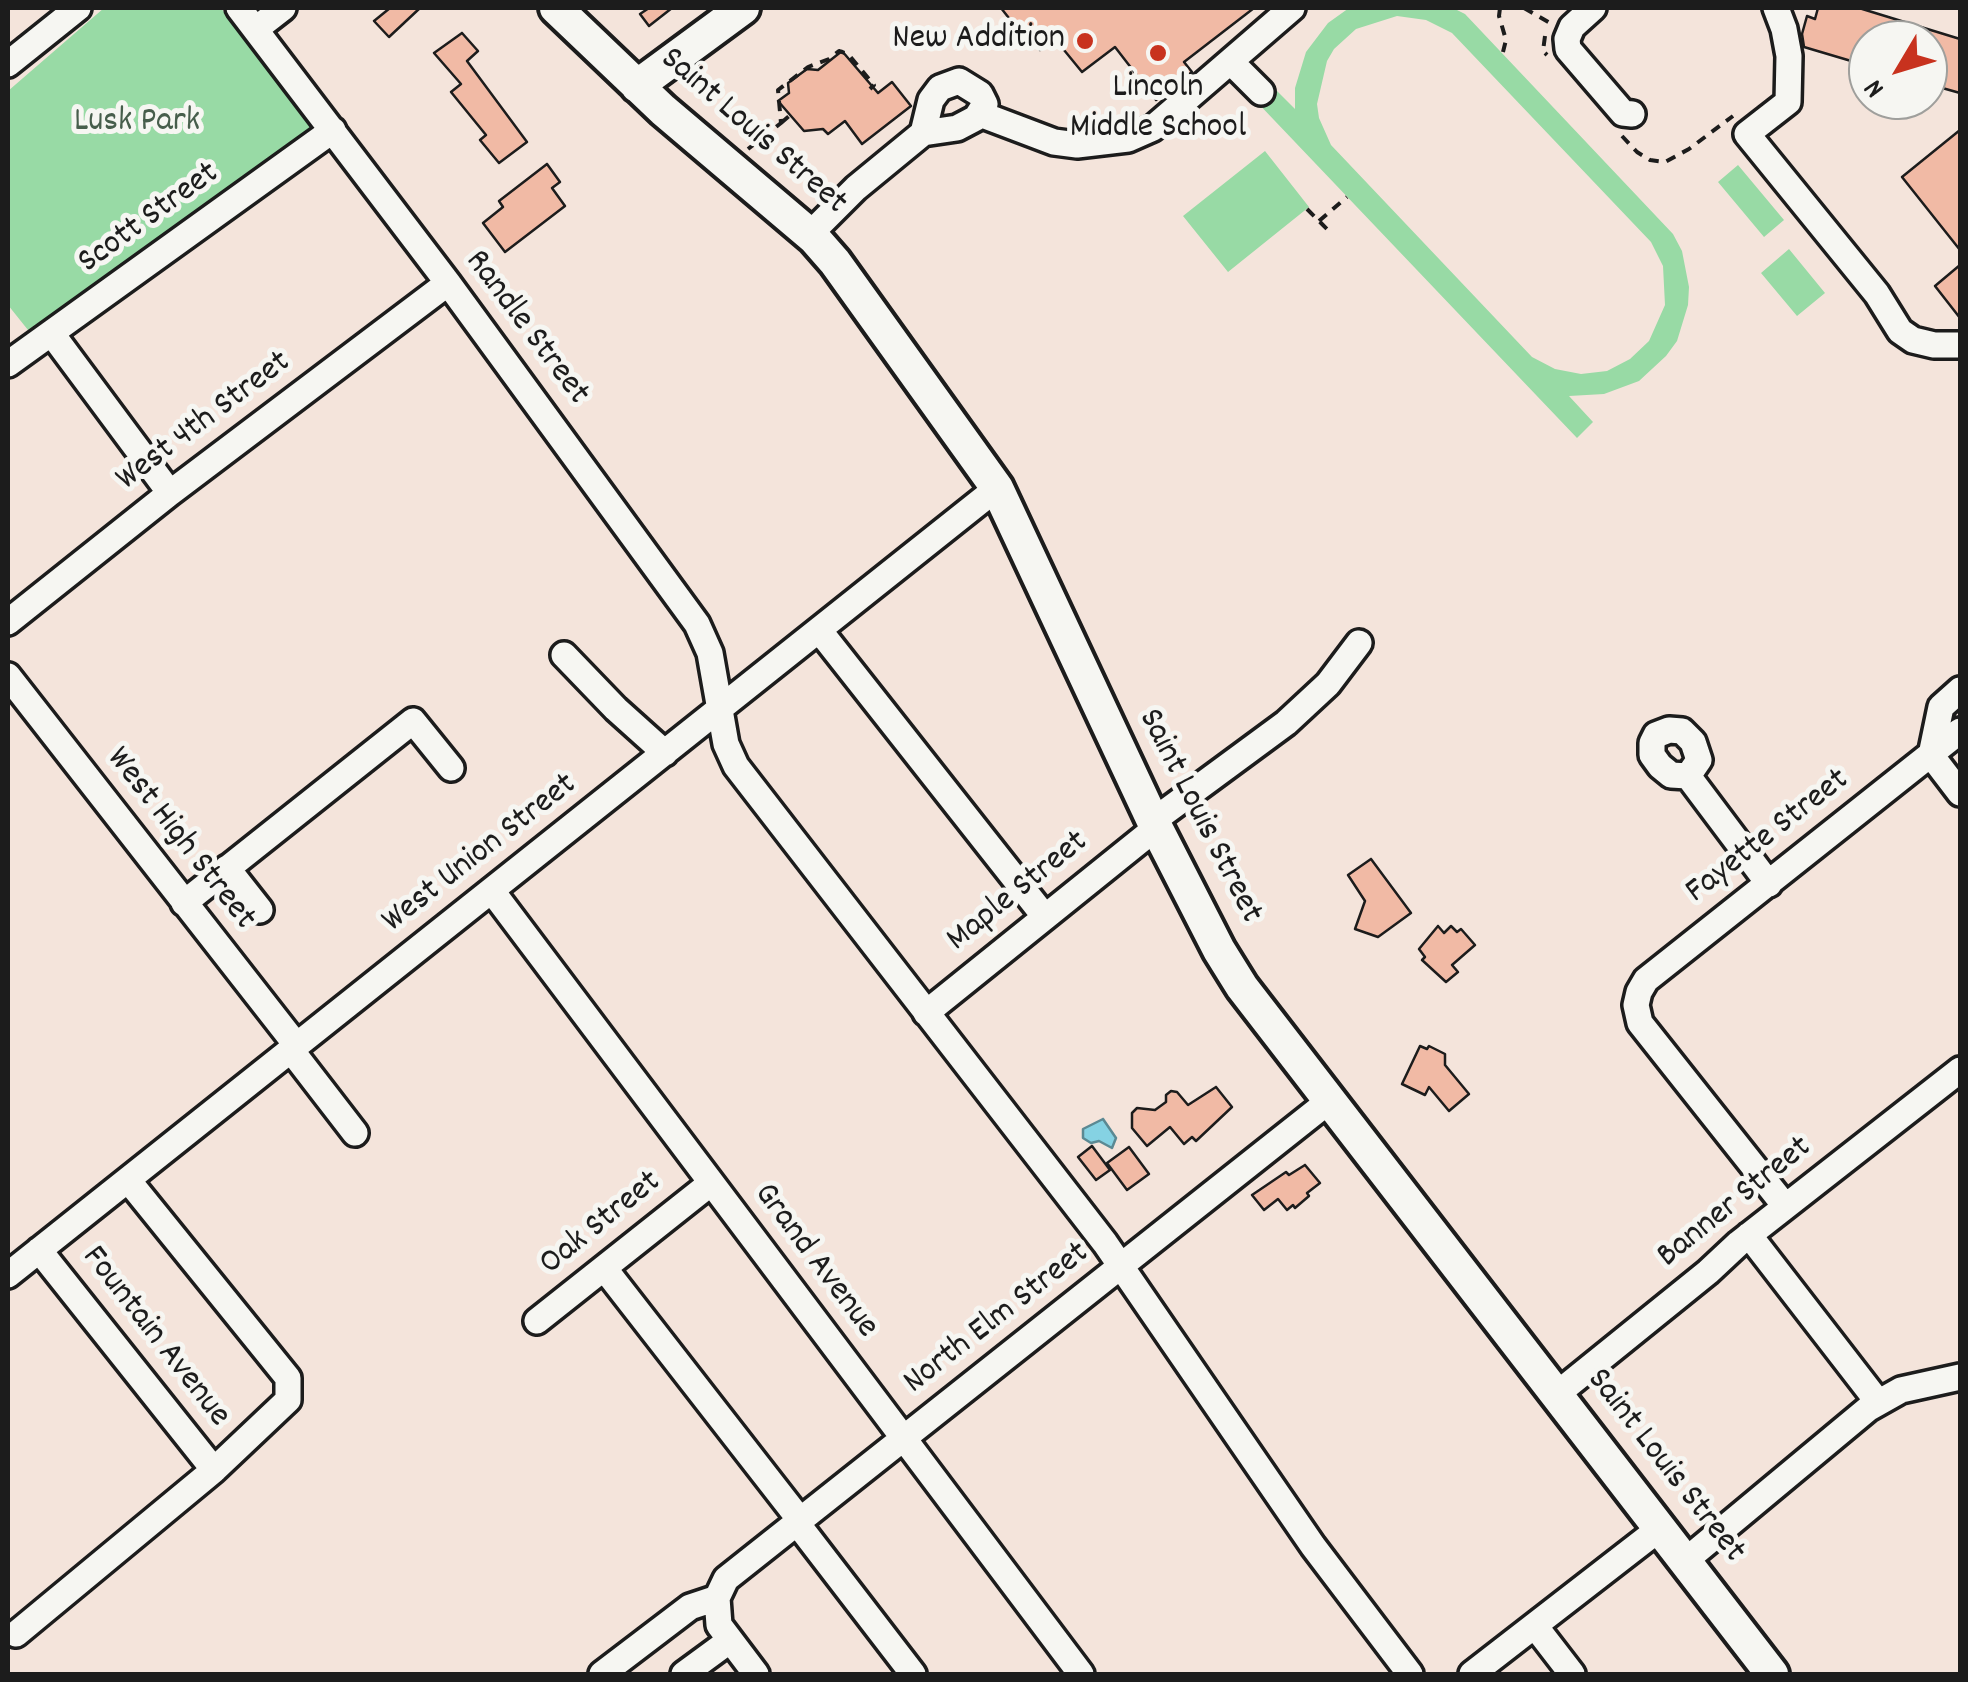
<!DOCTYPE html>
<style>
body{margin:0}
#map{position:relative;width:1968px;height:1682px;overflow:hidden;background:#f4e4db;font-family:Dekko,sans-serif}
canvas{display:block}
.frame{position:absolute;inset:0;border:10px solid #1c1c1c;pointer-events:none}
.north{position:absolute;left:1848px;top:20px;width:100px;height:100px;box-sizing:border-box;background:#f6f6f2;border:2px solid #9f9f9c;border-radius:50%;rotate:232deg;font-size:28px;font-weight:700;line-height:40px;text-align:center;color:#1c1c1c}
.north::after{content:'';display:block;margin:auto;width:35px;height:45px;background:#c8321e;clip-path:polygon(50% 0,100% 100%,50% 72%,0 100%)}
</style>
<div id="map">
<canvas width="1968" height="1682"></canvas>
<div class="frame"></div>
<div class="north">N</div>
</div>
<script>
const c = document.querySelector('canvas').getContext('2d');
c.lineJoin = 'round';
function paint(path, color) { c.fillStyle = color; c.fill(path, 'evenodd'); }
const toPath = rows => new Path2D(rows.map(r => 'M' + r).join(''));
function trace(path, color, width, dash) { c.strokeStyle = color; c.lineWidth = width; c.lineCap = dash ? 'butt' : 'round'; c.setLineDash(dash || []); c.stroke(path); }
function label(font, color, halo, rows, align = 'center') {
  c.font = font + ' Dekko,sans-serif'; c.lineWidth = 10; c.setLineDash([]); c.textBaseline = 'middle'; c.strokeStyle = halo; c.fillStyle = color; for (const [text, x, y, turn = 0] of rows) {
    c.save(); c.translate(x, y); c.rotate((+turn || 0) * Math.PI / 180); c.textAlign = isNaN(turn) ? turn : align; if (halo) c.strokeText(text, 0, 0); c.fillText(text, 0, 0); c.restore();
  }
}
paint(toPath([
 [104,8,221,8,314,130,32,335,8,305,8,91],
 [1349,8,1453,8,1465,14,1673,234,1682,251,1689,287,1688,305,1677,341,1666,356,1639,381,1604,394,1569,396,1593,422,1577,438,1254,99,1270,84,1295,109,1295,88,1306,52,1328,23],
 [1397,16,1426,20,1452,33,1651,242,1663,266,1665,305,1649,341,1630,359,1607,371,1581,374,1555,369,1532,357,1331,145,1319,118,1317,104,1327,61,1334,49,1356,29],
 [1265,151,1309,207,1228,272,1183,216],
 [1738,165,1784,220,1764,237,1718,182],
 [1789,249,1825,293,1797,316,1761,273]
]), '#98daa5');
const water = toPath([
 [1103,1119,1116,1138,1112,1148,1099,1141,1091,1143,1083,1138,1083,1129,1103,1119]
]);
paint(water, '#85d2e3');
trace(water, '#5b8993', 2.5);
const building = toPath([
 [390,8,420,8,389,37,374,21,390,8],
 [649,8,672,8,649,26,640,14,649,8],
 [1001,8,1254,8,1184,62,1192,72,1156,100,1115,47,1082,72,1055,39,1040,50,1035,27,1023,36,1001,8],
 [1818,8,1859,8,1960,39,1960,93,1928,84,1928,40,1868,40,1868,66,1804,47,1802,34,1807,16,1815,19,1818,8],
 [462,33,478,51,467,61,527,142,499,163,480,140,486,135,451,92,461,84,434,53,462,33],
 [842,51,878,93,892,82,911,106,862,144,845,121,828,134,823,129,804,131,778,101,789,93,788,83,807,69,818,70,842,51],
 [1960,130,1960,250,1902,177,1960,130],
 [547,164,560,182,552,188,565,206,505,252,483,223,503,207,499,201,547,164],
 [1960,265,1960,318,1935,286,1960,265],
 [1371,859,1411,913,1378,937,1355,929,1365,901,1348,875,1371,859],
 [1438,926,1444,933,1451,926,1457,932,1461,929,1475,945,1452,965,1458,972,1446,982,1422,960,1425,957,1419,949,1438,926],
 [1420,1046,1427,1049,1429,1046,1445,1054,1445,1065,1469,1094,1449,1111,1429,1087,1425,1095,1402,1084,1420,1046],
 [1216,1087,1232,1107,1196,1141,1192,1137,1184,1144,1170,1127,1147,1146,1132,1128,1132,1113,1137,1108,1155,1110,1166,1102,1166,1095,1171,1091,1177,1092,1188,1105,1216,1087],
 [1092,1146,1110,1170,1096,1180,1078,1157,1092,1146],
 [1129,1147,1149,1174,1127,1190,1107,1163,1129,1147],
 [1305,1165,1320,1183,1307,1193,1309,1196,1295,1208,1293,1205,1287,1210,1278,1199,1264,1210,1252,1195,1286,1172,1289,1175,1305,1165]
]);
paint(building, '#f1baa5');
trace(building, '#1c1c1c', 2.5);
const minor = toPath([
 [239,8,448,283,697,624,710,653,726,744,736,766,1105,1243,1313,1546,1410,1674],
 [1593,8,1572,27,1567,39,1568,49,1623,113,1632,114],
 [1776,8,1784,29,1789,56,1788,102,1747,134,1877,294,1900,331,1913,340,1934,345,1960,345],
 [256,29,283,8],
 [1231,62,1261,92],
 [8,64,78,8],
 [980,114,1054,142,1077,145,1128,139,1153,128,1292,8],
 [810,234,856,188,923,133,957,128,976,118,985,104,980,94,959,81,940,88,931,100,923,133],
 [52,334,170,493],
 [8,364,333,130],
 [8,622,170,493,448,283],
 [819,630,1045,917],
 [564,655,616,709,665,753],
 [8,676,297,1046],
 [1960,690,1941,707,1931,755,1960,793],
 [1688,776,1671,775,1660,766,1652,755,1652,743,1656,735,1669,730,1682,731,1693,742,1699,760,1688,776,1769,884],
 [1153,821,1286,723,1328,684,1359,643],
 [227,868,260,910],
 [492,891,1081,1674],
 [184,903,413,721,451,768],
 [926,1013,1157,827],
 [291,1050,355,1133],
 [1785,1206,1640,1023,1636,1005,1639,992,1646,980,1960,731],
 [1749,1235,1878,1402],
 [39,1250,214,1470],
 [604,1268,800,1520],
 [8,1275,997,488],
 [537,1321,711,1183],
 [1557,1394,1708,1272,1739,1243,1960,1070],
 [797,1523,913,1674],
 [1685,1561,1869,1408,1901,1390,1960,1377],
 [1535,1626,1572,1674],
 [16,1634,214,1470,288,1400,288,1378,128,1180],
 [602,1674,690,1607,717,1598],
 [684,1674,729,1641],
 [756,1674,719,1625,717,1598,726,1579,1329,1101],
 [1472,1674,1659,1529]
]);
const major = toPath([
 [556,8,663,110,814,238,835,262,997,488,1153,821,1219,950,1242,987,1772,1674],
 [637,86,743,8]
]);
trace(minor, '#1c1c1c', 32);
trace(major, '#1c1c1c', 40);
trace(toPath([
 [1500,8,1499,16,1506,40,1503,52],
 [1524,8,1552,24],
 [1545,36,1543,51,1547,55],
 [781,123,789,116],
 [1622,136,1637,152,1650,160,1665,162,1689,149,1733,116],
 [748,149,781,123,778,90,808,67,829,59,839,51,848,54,874,85,870,89],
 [1307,209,1328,230],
 [1319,221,1347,197]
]), '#1c1c1c', 4, [10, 8]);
trace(minor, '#f6f6f2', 25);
trace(major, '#f6f6f2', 32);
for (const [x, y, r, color] of [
 [1085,41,10,"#c8321e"],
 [1158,53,10,"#c8321e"]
]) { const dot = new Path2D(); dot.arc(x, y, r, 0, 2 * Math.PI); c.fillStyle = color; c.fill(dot); trace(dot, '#f6f6f2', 4); }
label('35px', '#1c1c1c', '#f6f6f2', [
 ["New Addition",1065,41],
 ["Lincoln",1158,90,"center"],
 ["Middle School",1158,130,"center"]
], 'right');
label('35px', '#475e4c', '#f6f6f2', [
 ["Lusk Park",137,124]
]);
label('35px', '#1c1c1c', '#f6f6f2', [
 ["Saint Louis Street",752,133,41],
 ["Scott Street",150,220,-36],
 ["Randle Street",525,329,53],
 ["West 4th Street",205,423,-37],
 ["Saint Louis Street",1198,817,63],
 ["Fayette Street",1769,838,-38],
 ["West High Street",179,840,52],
 ["West Union Street",481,855,-38],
 ["Maple Street",1019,893,-39],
 ["Banner Street",1736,1204,-39],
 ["Oak Street",602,1225,-39],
 ["Grand Avenue",814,1262,53],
 ["North Elm Street",998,1320,-38],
 ["Fountain Avenue",154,1338,52],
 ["Saint Louis Street",1664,1467,52]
]);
</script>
